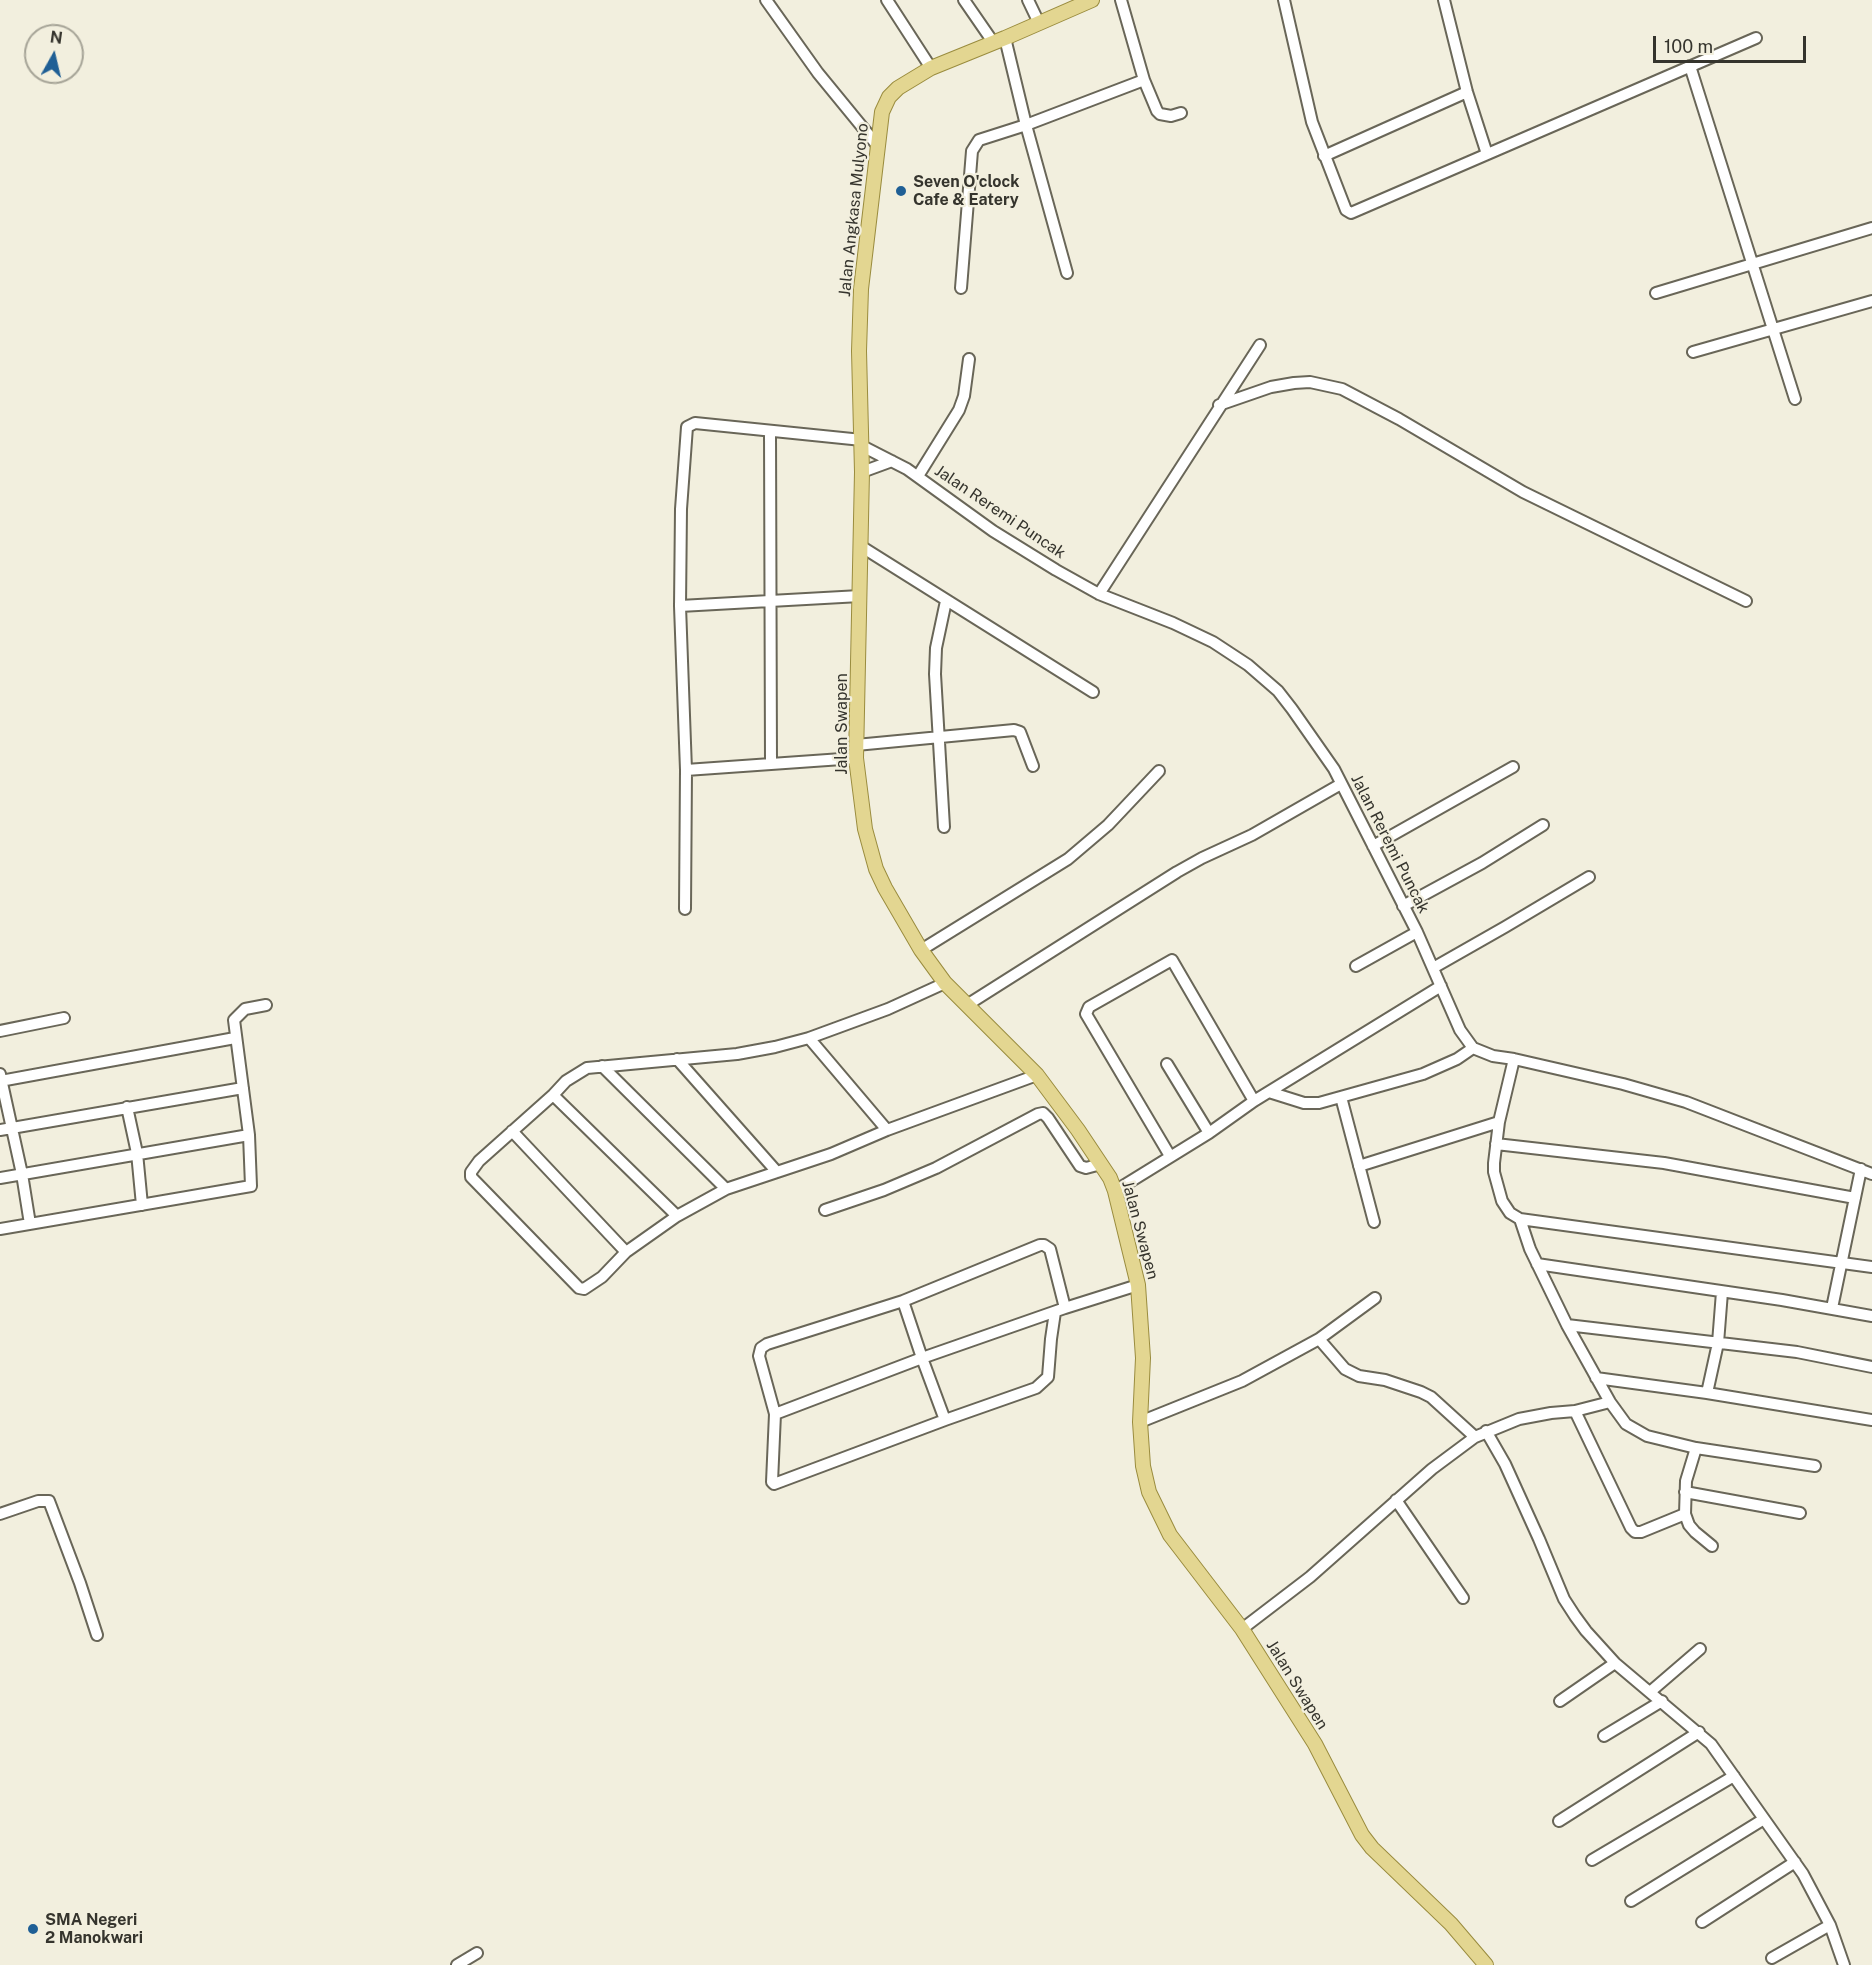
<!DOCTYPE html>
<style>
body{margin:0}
#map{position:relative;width:1872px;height:1965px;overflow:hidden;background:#f2efde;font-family:"Public Sans",sans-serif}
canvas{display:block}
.north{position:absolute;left:24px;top:24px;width:60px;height:60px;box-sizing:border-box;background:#f2efde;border:2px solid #a6a497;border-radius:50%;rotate:8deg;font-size:16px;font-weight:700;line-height:24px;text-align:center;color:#35342d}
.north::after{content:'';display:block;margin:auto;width:21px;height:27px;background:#1f5f95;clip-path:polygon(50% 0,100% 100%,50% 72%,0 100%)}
.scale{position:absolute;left:1653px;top:36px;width:153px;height:27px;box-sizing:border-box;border:3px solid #35342d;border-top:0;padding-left:8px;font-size:18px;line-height:21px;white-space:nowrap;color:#35342d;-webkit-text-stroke:4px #f2efde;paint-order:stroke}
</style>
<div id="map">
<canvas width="1872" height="1965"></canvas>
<div class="north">N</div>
<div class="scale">100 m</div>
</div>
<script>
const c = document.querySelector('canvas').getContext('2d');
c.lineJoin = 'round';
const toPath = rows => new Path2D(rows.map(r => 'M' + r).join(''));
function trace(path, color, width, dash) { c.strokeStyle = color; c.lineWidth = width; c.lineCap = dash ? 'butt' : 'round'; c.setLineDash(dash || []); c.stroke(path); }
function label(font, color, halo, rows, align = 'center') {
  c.font = font + ' "Public Sans",sans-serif'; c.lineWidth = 4.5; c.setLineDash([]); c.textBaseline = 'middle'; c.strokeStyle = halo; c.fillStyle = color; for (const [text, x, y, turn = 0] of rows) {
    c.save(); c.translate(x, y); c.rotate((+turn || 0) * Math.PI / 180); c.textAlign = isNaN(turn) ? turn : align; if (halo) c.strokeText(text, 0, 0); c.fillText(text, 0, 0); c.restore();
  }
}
const minor = toPath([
 [766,0,818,73,877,145],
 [887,0,931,68],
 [964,0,993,42],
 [1028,0,1039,23],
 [1121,0,1144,80,1157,111,1160,114,1171,116,1181,113],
 [1284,0,1312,122,1346,210,1351,213,1756,38],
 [1444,0,1467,92,1487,154],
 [1005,38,1026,125,1067,273],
 [1690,66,1795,399],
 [1324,156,1467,92],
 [961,288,972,151,979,140,1026,125,1144,80],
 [1656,293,1872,228],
 [1693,352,1872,301],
 [1219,405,1271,387,1294,383,1310,382,1342,389,1399,419,1523,492,1746,601],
 [770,431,771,764],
 [862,446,907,469,993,531,1056,570,1099,594,1173,623,1213,642,1248,665,1278,691,1292,709,1334,769,1417,932,1460,1030,1473,1048,1493,1056,1514,1059,1623,1084,1686,1102,1872,1174],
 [862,472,892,461],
 [918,476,959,410,964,396,969,359],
 [862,547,1093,692],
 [1099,594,1260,345],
 [680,606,860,596],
 [856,745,1014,730,1020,732,1033,766],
 [686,770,856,758],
 [944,827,935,674,936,648,946,601],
 [1373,846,1513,767],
 [1403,906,1482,863,1543,825],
 [685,909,686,770,680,606,681,509,687,427,695,423,862,440],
 [921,950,1068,859,1108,825,1159,771],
 [1356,966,1417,932],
 [1433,968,1505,927,1589,877],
 [945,983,888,1009,809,1038,775,1047,737,1054,587,1068,566,1081,553,1095,479,1161,471,1172,471,1177,579,1288,584,1289,602,1277,626,1252,677,1216,726,1189,831,1154,887,1130,1037,1075],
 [967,1005,1177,872,1202,858,1252,835,1341,784],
 [0,1031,64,1018],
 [809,1038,887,1130],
 [677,1059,777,1172],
 [1514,1059,1499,1122,1494,1163,1494,1172,1502,1201,1510,1213,1520,1219,1530,1249,1567,1325,1610,1402,1626,1424,1647,1436,1696,1448,1686,1481,1685,1514,1689,1525,1695,1532,1712,1546],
 [1167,1064,1209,1133],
 [602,1066,726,1189],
 [0,1074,22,1174,30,1224],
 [0,1081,235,1038],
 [1269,1092,1304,1103,1319,1103,1423,1074,1457,1059,1473,1048],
 [553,1095,677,1216],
 [1341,1097,1374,1222],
 [127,1107,137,1153,142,1205],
 [0,1130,243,1088],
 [512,1131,626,1252],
 [1496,1144,1664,1163,1855,1198],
 [1170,1156,1086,1014,1089,1007,1172,960,1254,1101],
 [1359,1166,1499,1122],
 [0,1178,249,1135],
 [1115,1191,1209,1133,1254,1101,1441,986],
 [825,1210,884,1190,936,1168,1038,1114,1043,1113,1048,1118,1080,1166,1086,1168,1101,1164],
 [1520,1219,1872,1267],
 [0,1229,251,1186,249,1135,234,1020,245,1009,266,1005],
 [1537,1264,1782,1300,1872,1316],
 [903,1301,922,1358,1065,1308,1050,1249,1044,1245,1040,1245,903,1301,767,1344,761,1348,759,1356,775,1414,922,1358,945,1420,1036,1388,1048,1377,1051,1339,1055,1312],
 [1065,1308,1138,1285],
 [1832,1308,1861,1169],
 [1567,1325,1797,1352,1872,1367],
 [1319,1339,1345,1369,1359,1376,1385,1380,1421,1392,1431,1397,1475,1437],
 [1596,1378,1707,1393,1718,1343,1722,1292],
 [1707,1393,1872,1420],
 [1575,1411,1631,1528,1635,1532,1641,1532,1685,1514],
 [775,1414,772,1482,774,1484,945,1420],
 [1140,1422,1242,1381,1319,1339,1375,1298],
 [1486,1431,1505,1464,1539,1539,1564,1599,1575,1616,1586,1631,1615,1663,1711,1744,1803,1874,1830,1925,1844,1965],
 [1696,1448,1815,1466],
 [1685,1492,1800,1513],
 [1396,1500,1463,1598],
 [0,1514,38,1501,49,1501,80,1583,97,1635],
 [1242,1629,1310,1577,1432,1469,1475,1437,1519,1419,1551,1413,1575,1411,1610,1402],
 [1650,1692,1700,1649],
 [1560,1701,1615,1663],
 [1604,1736,1662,1701],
 [1559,1821,1699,1732],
 [1592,1860,1734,1776],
 [1631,1901,1764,1819],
 [1702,1922,1795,1862],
 [1772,1958,1830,1925],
 [457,1965,477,1953]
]);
const major = toPath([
 [1092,0,1005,38,931,68,898,88,889,97,882,112,861,289,859,351,862,472,856,758,865,829,876,869,885,888,921,950,945,983,1037,1075,1078,1130,1110,1178,1115,1191,1138,1285,1143,1358,1140,1422,1143,1466,1149,1492,1170,1535,1242,1629,1315,1744,1362,1835,1372,1848,1451,1924,1486,1965]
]);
trace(minor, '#696658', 14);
trace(major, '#9a8c3e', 16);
trace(minor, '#fff', 10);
trace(major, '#e3d691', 14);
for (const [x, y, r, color] of [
 [901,191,6,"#1f5f95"],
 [33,1929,6,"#1f5f95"]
]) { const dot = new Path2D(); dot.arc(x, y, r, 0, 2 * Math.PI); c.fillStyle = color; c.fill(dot); trace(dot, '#f2efde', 2); }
label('bold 16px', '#35342d', '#f2efde', [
 ["Seven O'clock",913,182],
 ["Cafe & Eatery",913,200],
 ["SMA Negeri",45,1920],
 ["2 Manokwari",45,1938]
], 'left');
label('16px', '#35342d', '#f2efde', [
 ["Jalan Angkasa Mulyono",854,210,-84],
 ["Jalan Reremi Puncak",1000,512,34],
 ["Jalan Swapen",842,724,-90],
 ["Jalan Reremi Puncak",1390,844,63],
 ["Jalan Swapen",1140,1230,75],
 ["Jalan Swapen",1297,1685,58]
]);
</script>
